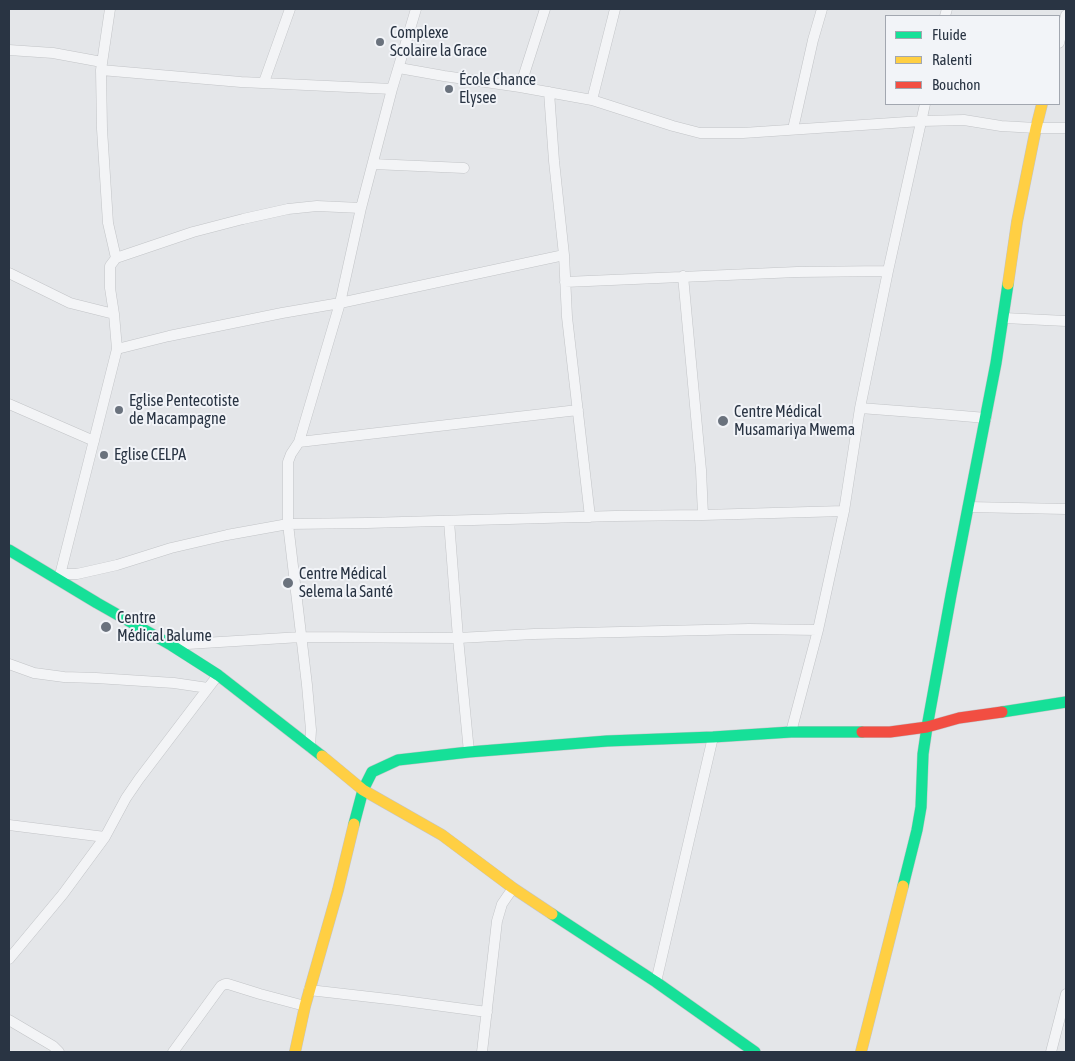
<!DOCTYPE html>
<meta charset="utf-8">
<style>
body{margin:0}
#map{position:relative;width:1075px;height:1061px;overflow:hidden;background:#e4e6e9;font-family:"Asap Condensed",sans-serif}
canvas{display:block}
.frame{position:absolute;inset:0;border:10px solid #293443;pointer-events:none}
.legend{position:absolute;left:885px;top:15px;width:175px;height:90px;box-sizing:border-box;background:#f2f4f8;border:1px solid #a2a7b0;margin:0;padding:6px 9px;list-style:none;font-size:15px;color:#293443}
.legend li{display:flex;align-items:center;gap:10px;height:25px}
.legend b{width:25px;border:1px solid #a2a7b0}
</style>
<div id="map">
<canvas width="1075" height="1061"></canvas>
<div class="frame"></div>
<ul class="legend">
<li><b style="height:6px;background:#16e098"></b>Fluide</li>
<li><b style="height:6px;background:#ffcf43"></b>Ralenti</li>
<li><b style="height:6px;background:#f24e42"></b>Bouchon</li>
</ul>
</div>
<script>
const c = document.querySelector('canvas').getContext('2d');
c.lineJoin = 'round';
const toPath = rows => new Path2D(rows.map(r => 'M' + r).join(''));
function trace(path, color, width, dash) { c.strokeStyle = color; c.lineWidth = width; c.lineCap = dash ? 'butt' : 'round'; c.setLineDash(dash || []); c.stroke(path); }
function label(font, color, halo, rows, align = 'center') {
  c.font = font + ' "Asap Condensed",sans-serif'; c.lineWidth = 4; c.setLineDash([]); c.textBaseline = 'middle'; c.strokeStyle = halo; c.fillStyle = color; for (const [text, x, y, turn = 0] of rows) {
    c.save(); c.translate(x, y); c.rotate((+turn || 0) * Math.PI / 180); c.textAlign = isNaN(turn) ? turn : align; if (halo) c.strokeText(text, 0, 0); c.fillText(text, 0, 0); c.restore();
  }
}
const street = toPath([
 [945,16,947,9],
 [1059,43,1066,15],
 [9,50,53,53,102,62],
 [399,68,444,76,520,87,592,100,673,126,700,133,743,133,922,121,964,120,1001,126,1036,128,1066,128],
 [101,70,241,82,392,89],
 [264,82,290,9],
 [520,87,545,9],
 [549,92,554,161,564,255,567,317,590,517],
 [592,100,615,9],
 [793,129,813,40,822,9],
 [373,164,464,168],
 [116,258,193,232,243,219,288,209,317,206,361,208],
 [9,273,70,303,114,314],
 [683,276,701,470,703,515],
 [565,282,797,272,888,271],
 [1004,318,1066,321],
 [117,349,169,336,282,313,340,303,564,255],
 [9,404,94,441],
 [860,408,939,414,986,418],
 [299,442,578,410],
 [968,507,1066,509],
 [449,521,458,638,469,752],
 [60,574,77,574,117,565,171,548,227,535,288,524,367,523,615,516,703,515,844,511],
 [59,579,117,349,114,314,110,288,110,266,116,258,108,223,102,129,101,70,110,9],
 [171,645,301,637,458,638,534,634,749,629,818,630],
 [9,664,34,673,64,677,96,678,174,683,208,688],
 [791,732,818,630,844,511,860,408,888,271,925,104],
 [310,747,311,730,307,685,288,524,288,462,291,454,299,442,340,303,361,208,392,89,416,9],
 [9,825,105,837],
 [9,959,63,894,105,837,126,798,139,779,218,675],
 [656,982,713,737],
 [309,990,397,1000,487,1012],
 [9,1020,53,1046,59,1052],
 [173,1052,221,986,225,984,228,984,260,994,305,1006],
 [482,1052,497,921,502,904,513,888],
 [1051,1052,1066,994]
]);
const fast = toPath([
 [9,550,97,603,171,645,218,675,322,756],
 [1002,712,1066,702],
 [354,824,363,790,372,772,398,760,469,752,607,741,713,737,791,732,862,732],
 [903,886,917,830,921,807,923,754,927,727,951,595,996,363,1008,284],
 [552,914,656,982,755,1052]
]);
const slow = toPath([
 [1008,284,1017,222,1036,128,1042,104],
 [322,756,363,790,442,835,513,888,552,914],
 [295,1052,305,1006,338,890,354,824],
 [861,1052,903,886]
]);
const jam = toPath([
 [862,732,890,732,927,727,959,718,1002,712]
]);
trace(street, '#c2c4c7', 11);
trace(fast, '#c2c4c7', 12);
trace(slow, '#c2c4c7', 12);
trace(jam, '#c2c4c7', 12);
trace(street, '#f3f4f6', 10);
trace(fast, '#16e098', 11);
trace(slow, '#ffcf43', 11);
trace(jam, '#f24e42', 11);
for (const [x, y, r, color] of [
 [380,42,5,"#6a727d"],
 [449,89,5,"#6a727d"],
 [119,410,5,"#6a727d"],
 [723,421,6,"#6a727d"],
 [104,455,5,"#6a727d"],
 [288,583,6,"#6a727d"],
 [106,627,6,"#6a727d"]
]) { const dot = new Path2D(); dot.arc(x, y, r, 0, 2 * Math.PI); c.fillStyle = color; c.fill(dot); trace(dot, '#f2f4f8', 2); }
label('16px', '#293443', '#f2f4f8', [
 ["Complexe",390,33],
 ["Scolaire la Grace",390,51],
 ["École Chance",459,80],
 ["Elysee",459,98],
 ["Eglise Pentecotiste",129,401],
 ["de Macampagne",129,419],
 ["Centre Médical",734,412],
 ["Musamariya Mwema",734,430],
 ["Eglise CELPA",114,455],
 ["Centre Médical",299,574],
 ["Selema la Santé",299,592],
 ["Centre",117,618],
 ["Médical Balume",117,636]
], 'left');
</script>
